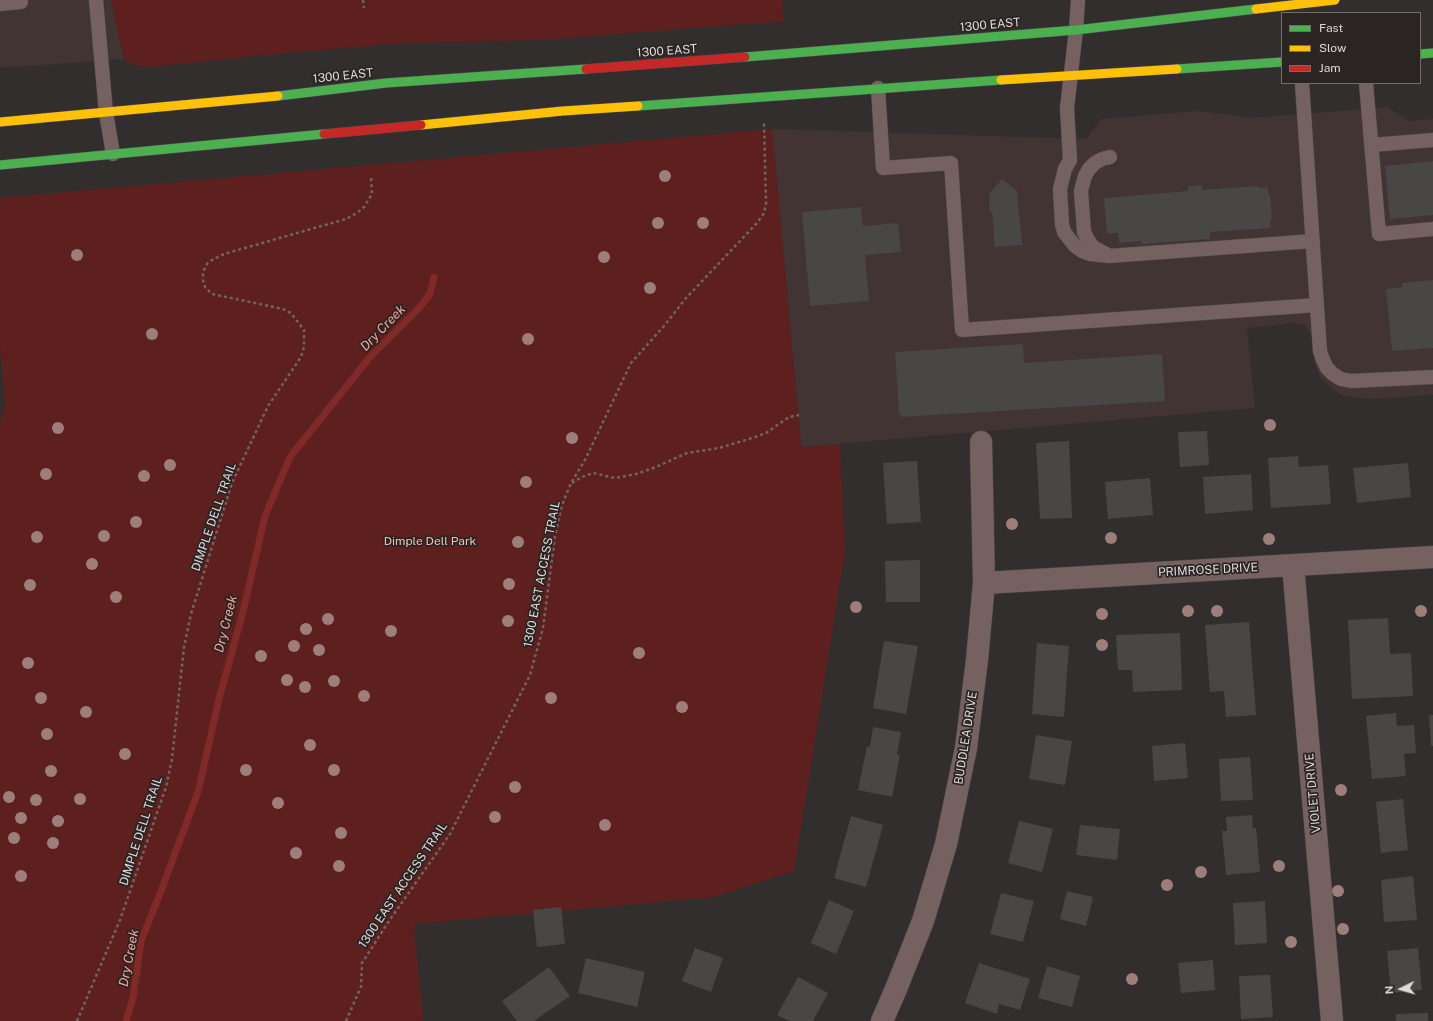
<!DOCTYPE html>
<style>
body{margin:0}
#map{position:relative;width:1433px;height:1021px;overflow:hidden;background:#332e2e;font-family:"Public Sans",sans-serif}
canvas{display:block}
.legend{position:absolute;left:1281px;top:12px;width:140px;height:72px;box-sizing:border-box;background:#2a2423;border:1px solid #726d6c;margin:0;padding:5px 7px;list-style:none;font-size:12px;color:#dedad9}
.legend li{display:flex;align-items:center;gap:8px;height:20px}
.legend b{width:20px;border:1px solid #726d6c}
.north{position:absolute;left:1381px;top:969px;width:40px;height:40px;-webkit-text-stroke:3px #2a2423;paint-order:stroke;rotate:265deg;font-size:11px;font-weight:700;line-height:16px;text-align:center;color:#dedad9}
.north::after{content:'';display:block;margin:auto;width:14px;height:18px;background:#dedad9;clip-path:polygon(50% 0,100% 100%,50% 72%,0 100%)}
</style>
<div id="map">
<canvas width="1433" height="1021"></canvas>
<ul class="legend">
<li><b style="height:5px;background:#4caf50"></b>Fast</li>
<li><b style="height:5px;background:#ffc107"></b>Slow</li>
<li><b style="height:5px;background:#c62828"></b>Jam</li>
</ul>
<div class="north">N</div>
</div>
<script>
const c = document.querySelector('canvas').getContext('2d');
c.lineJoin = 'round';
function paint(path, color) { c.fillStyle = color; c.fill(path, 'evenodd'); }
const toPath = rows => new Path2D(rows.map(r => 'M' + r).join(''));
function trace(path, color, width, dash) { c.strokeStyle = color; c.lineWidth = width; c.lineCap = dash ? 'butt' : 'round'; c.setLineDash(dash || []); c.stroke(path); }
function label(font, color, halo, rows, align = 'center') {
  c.font = font + ' "Public Sans",sans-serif'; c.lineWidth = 3.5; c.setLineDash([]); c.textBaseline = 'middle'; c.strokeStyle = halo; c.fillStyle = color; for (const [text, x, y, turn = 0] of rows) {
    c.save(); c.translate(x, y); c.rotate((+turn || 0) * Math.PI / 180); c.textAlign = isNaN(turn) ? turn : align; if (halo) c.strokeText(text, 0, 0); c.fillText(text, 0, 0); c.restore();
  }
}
paint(toPath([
 [0,0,111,0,124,59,0,68],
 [1388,107,1408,121,1433,119,1433,395,1368,399,1341,395,1321,379,1314,362,1312,337,1305,325,1293,323,1247,328,1255,408,801,447,772,129,1086,139,1101,119,1199,111,1254,118]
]), '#413432');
paint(toPath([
 [111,0,782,0,784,21,539,40,404,43,296,52,148,67,135,65,124,59],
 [772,129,801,447,840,444,845,552,794,871,714,897,414,924,423,1021,0,1021,0,423,5,406,0,344,0,198]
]), '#5e201e');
trace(toPath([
 [126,1021,133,998,141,941,161,891,198,792,219,699,243,612,265,516,290,457,370,357,420,307,430,294,434,277]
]), '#7f2928', 7);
paint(toPath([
 [1433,161,1433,215,1390,219,1385,166],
 [1002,179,1017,191,1022,245,995,247,992,212,990,212,989,194],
 [1202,185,1202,190,1258,186,1258,188,1268,187,1268,194,1270,194,1272,219,1270,219,1271,228,1210,232,1210,239,1142,244,1141,241,1119,243,1118,233,1107,234,1104,198,1188,191,1188,186],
 [861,207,863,226,898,223,901,252,865,255,869,301,810,306,802,212],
 [1433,280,1433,348,1392,351,1386,289,1402,287,1402,283],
 [1023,344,1024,363,1162,354,1165,401,901,417,901,414,899,414,895,352],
 [1207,431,1209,465,1180,467,1178,432],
 [1069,441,1072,518,1040,519,1036,443],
 [1298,456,1299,467,1328,465,1331,504,1271,508,1268,458],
 [917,461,921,522,887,524,883,463],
 [1408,463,1411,497,1357,503,1353,468],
 [1251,474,1253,510,1205,514,1203,477],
 [1150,478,1153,515,1108,519,1105,482],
 [920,560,920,602,886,602,885,561],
 [1388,618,1390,654,1411,653,1413,696,1352,699,1348,620],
 [1249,622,1256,715,1226,717,1224,691,1210,692,1205,625],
 [1180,633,1182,690,1133,692,1132,670,1118,670,1116,635],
 [884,641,918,646,906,714,873,708],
 [1037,643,1069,646,1064,717,1032,714],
 [1396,713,1397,726,1414,725,1416,753,1404,754,1406,776,1372,779,1366,716],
 [1429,715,1433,715,1433,746,1431,746],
 [873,727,901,732,897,754,900,755,892,797,858,790,867,746,870,747],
 [1036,735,1072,741,1065,785,1029,779],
 [1185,743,1188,778,1154,781,1152,746],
 [1250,757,1253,800,1221,801,1219,759],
 [1403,799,1408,850,1381,853,1376,802],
 [1252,815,1253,829,1256,828,1260,872,1226,875,1222,831,1227,831,1226,817],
 [851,816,883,825,866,887,834,878],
 [1019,821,1053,829,1042,872,1008,863],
 [1080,825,1120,829,1117,860,1076,855],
 [1413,876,1417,920,1384,922,1381,880],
 [1067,891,1093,897,1086,926,1060,919],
 [1001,893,1034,901,1023,942,990,934],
 [829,900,854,911,836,954,811,943],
 [1265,901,1267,943,1235,945,1233,903],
 [561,907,565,944,537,947,533,910],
 [695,948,723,958,711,992,682,981],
 [1418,948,1422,990,1391,993,1387,951],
 [586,958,645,972,637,1007,578,993],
 [1213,960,1215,990,1181,993,1178,963],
 [979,963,1030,979,1020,1010,999,1004,997,1014,965,1003],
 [1047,966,1080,976,1072,1007,1038,998],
 [549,967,570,996,534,1021,517,1021,502,1001],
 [1270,975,1273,1017,1241,1019,1239,976],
 [798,977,828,993,813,1021,789,1021,777,1015],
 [1428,1013,1428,1021,1396,1021,1396,1014]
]), '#494646');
const lane = toPath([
 [96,0,106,113,113,154],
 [1078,0,1076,30,1067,108,1070,160,1065,169,1060,189,1062,224,1064,232,1075,246,1082,251,1090,254,1109,256,1313,241],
 [0,4,21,2,20,0],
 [1302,83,1320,351,1323,360,1327,368,1333,374,1341,379,1351,381,1433,377],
 [1366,83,1379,234,1433,229],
 [878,88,883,168,951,163,962,330,1317,305],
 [1371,145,1433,140],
 [1106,254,1093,247,1088,240,1084,232,1081,191,1085,176,1089,169,1095,163,1102,159,1110,157]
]);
const street = toPath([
 [1293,565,1332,1021],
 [984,583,1433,557],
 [882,1021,896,989,923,921,946,844,966,748,977,660,984,583,981,442]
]);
const fast = toPath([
 [1420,54,1433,53],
 [745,57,1076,30,1256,9],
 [1177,69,1282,62],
 [278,96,386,83,586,69],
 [638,106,1001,80],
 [0,165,324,134]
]);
const slow = toPath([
 [1256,9,1335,0],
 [1001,80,1177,69],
 [0,122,278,96],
 [421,125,563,111,638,106]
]);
const jam = toPath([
 [586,69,745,57],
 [324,134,421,125]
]);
trace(lane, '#4e4a4a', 15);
trace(street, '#4e4a4a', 23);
trace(fast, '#4e4a4a', 10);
trace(slow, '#4e4a4a', 10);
trace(jam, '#4e4a4a', 10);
trace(toPath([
 [363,0,364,8],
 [572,483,582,477,593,473,615,478,636,474,656,467,687,453,719,448,752,438,766,433,789,417,799,415],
 [77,1021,120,920,166,787,172,759,184,647,191,614,232,483,268,406,301,357,304,347,304,330,291,313,283,309,212,294,205,287,203,280,203,272,207,264,212,260,224,254,346,219,357,213,364,207,372,194,371,177],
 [346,1021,361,987,362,963,389,921,450,834,530,675,543,628,555,536,562,505,571,483,585,460,631,363,664,326,686,298,757,223,764,213,766,204,764,123]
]), '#716463', 2.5, [3, 3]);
trace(lane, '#75615f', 14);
trace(street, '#75615f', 22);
trace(fast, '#4caf50', 9);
trace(slow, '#ffc107', 9);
trace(jam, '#c62828', 9);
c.fillStyle = '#9e7e7a';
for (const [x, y] of [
 [665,176],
 [658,223],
 [703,223],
 [77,255],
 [604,257],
 [650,288],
 [152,334],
 [528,339],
 [1270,425],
 [58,428],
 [572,438],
 [170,465],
 [46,474],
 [144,476],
 [526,482],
 [136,522],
 [1012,524],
 [104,536],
 [37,537],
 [1111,538],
 [1269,539],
 [518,542],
 [92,564],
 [509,584],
 [30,585],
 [116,597],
 [856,607],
 [1188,611],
 [1217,611],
 [1421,611],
 [1102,614],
 [328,619],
 [508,621],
 [306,629],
 [391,631],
 [1102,645],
 [294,646],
 [319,650],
 [639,653],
 [261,656],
 [28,663],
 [287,680],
 [334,681],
 [305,687],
 [364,696],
 [41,698],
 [551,698],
 [682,707],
 [86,712],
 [47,734],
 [310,745],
 [125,754],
 [246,770],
 [334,770],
 [51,771],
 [515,787],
 [1341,790],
 [9,797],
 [80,799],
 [36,800],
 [278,803],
 [495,817],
 [21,818],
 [58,821],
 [605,825],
 [341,833],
 [14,838],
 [53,843],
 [296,853],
 [339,866],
 [1279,866],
 [1201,872],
 [21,876],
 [1167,885],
 [1338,891],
 [1343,929],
 [1291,942],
 [1132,979]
]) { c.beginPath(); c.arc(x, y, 6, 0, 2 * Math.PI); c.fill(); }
label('12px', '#dedad9', '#2a2423', [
 ["1300 EAST",990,25,-5],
 ["1300 EAST",667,51,-4],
 ["1300 EAST",343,76,-6],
 ["DIMPLE DELL TRAIL",214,517,-71],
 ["PRIMROSE DRIVE",1208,570,-3],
 ["1300 EAST ACCESS TRAIL",542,574,-79],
 ["BUDDLEA DRIVE",966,738,-81],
 ["VIOLET DRIVE",1313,793,-95],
 ["DIMPLE DELL TRAIL",141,831,-72],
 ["1300 EAST ACCESS TRAIL",403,885,-56]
]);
label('12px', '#f5bfb9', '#2a2423', [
 ["Dimple Dell Park",430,541]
]);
label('italic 13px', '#f7a7a0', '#2a2423', [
 ["Dry Creek",383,328,-46],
 ["Dry Creek",226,624,-76],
 ["Dry Creek",129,958,-79]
]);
</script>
